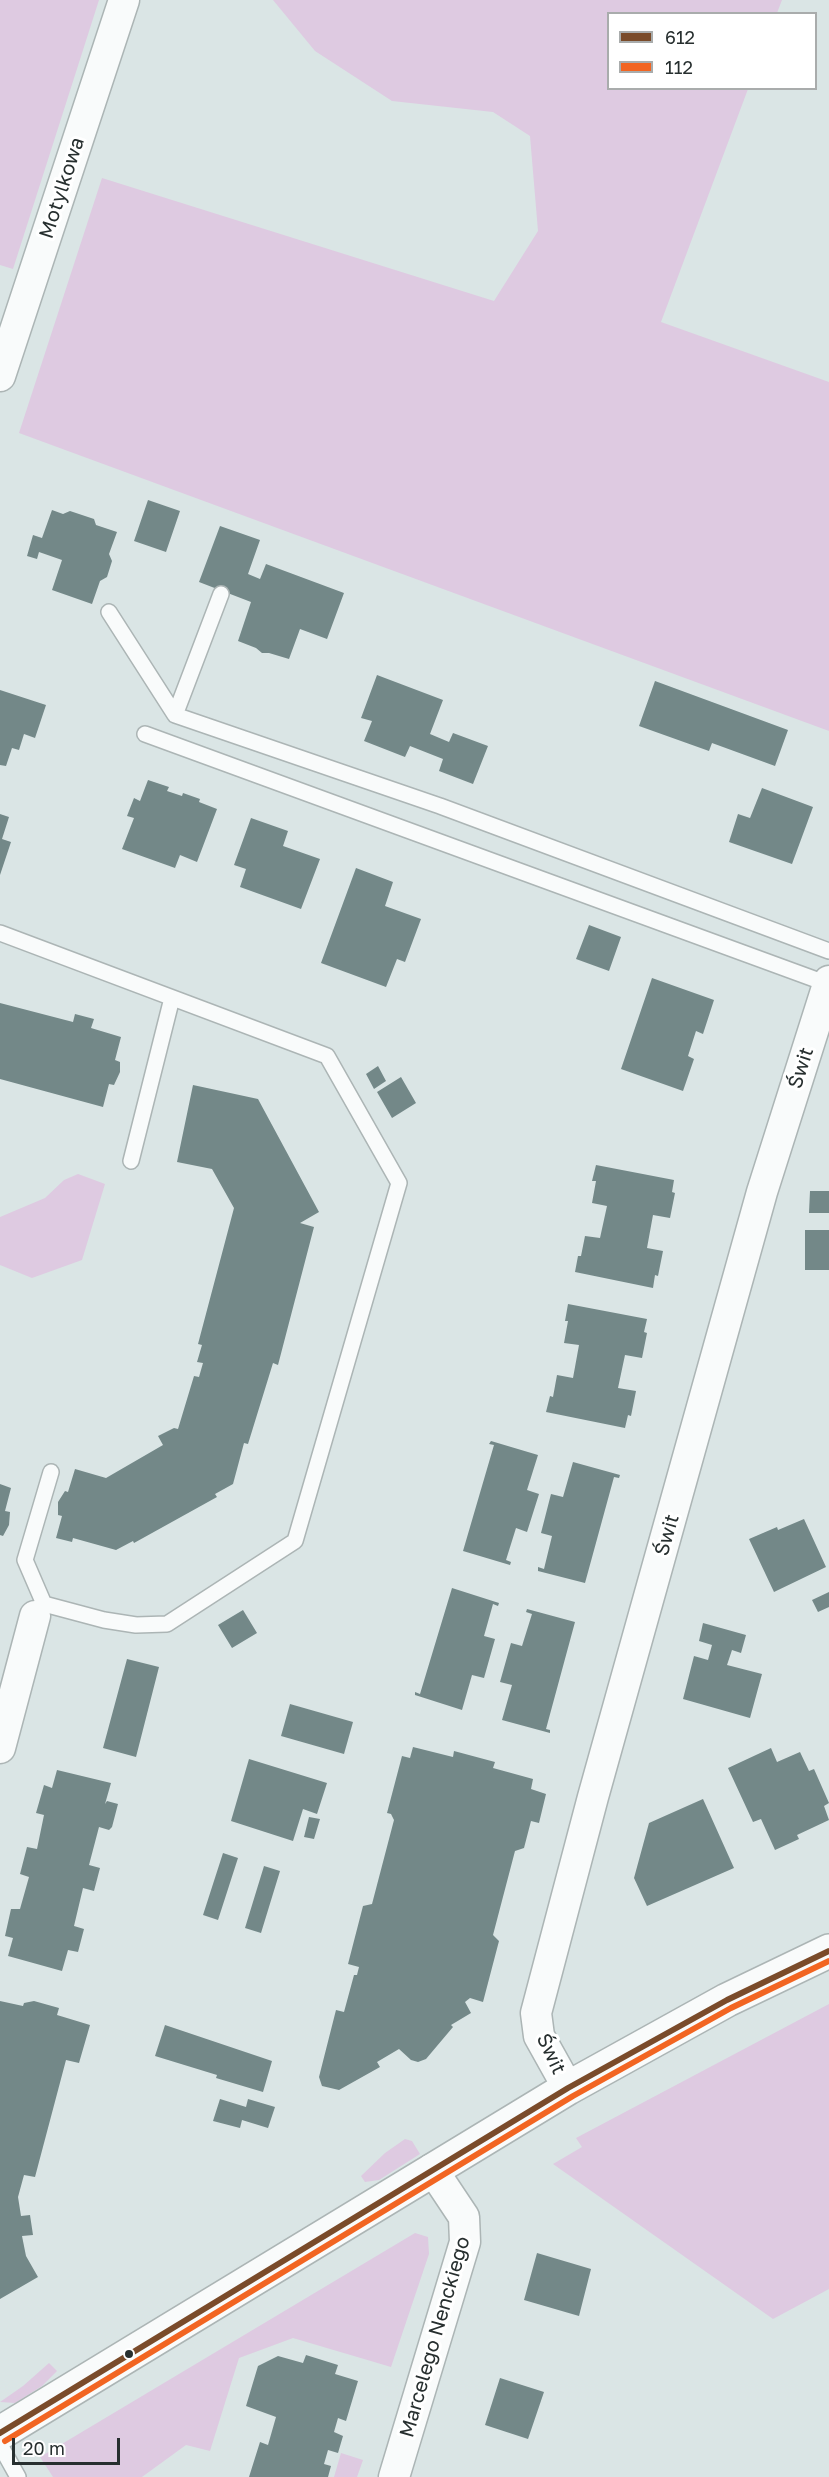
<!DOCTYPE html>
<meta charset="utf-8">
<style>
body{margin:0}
#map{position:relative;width:829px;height:2477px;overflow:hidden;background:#dae5e5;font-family:"Golos Text",sans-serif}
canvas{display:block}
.legend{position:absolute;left:607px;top:12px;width:210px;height:78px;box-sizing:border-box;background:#fff;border:2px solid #a9acac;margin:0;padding:8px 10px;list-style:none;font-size:18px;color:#272f2f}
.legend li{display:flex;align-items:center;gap:12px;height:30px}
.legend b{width:30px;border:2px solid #a9acac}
.scale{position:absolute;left:12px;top:2438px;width:108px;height:27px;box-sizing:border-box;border:3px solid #272f2f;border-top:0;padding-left:8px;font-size:18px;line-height:21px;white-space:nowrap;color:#272f2f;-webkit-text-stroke:4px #fff;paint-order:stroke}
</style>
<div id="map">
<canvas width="829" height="2477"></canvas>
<ul class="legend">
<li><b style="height:8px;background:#7a4b2a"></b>612</li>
<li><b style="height:8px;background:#f26522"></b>112</li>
</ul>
<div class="scale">20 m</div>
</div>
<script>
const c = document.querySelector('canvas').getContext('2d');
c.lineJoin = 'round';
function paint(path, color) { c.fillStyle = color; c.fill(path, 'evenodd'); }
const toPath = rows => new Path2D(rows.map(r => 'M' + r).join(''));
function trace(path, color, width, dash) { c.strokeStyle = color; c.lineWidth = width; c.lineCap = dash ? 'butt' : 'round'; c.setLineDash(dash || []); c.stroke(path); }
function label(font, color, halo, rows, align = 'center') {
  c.font = font + ' "Golos Text",sans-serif'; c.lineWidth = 6; c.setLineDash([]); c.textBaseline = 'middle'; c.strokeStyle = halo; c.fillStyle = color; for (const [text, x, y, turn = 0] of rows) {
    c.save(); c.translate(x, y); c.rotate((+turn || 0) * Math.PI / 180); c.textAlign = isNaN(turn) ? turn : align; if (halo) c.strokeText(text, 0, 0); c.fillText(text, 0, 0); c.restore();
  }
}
paint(toPath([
 [0,0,99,0,13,269,0,265],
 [273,0,782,0,777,13,608,14,608,88,748,89,661,322,829,382,829,731,19,433,102,178,494,301,538,231,530,136,493,112,392,101,315,51],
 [78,1174,105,1184,82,1260,32,1278,0,1265,0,1217,45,1198,64,1180],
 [829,2004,829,2289,773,2319,553,2164,582,2147,576,2138],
 [405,2139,412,2141,420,2154,379,2180,365,2182,361,2176,385,2153],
 [415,2233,428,2237,429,2254,391,2367,293,2338,239,2358,210,2451,186,2445,142,2477,53,2477,40,2457],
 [49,2363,57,2371,42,2386,15,2403,0,2402,23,2386],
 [341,2453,363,2460,357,2477,334,2477]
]), '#decae1');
paint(toPath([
 [148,500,180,511,166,552,134,541],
 [52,510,63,514,70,511,94,519,96,525,117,532,109,554,112,561,107,577,100,581,92,604,52,590,62,560,39,552,37,559,27,556,33,535,42,538],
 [220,526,260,540,248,574,260,579,266,564,344,593,327,639,300,629,289,659,269,653,262,653,256,648,238,641,251,602,199,582],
 [377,675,443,700,430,734,449,742,453,733,488,746,473,784,439,771,443,759,410,746,405,757,364,741,372,721,361,718],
 [655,681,788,730,775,766,712,743,709,751,639,726],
 [0,690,46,705,35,738,24,734,19,750,12,748,6,766,0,765],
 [148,780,169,787,167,791,182,796,183,793,200,799,199,802,217,809,197,862,180,855,175,868,122,849,134,818,127,816,134,798,140,801],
 [762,788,813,807,792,864,729,842,738,814,750,818],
 [0,814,9,817,2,839,11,842,0,875],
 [251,818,288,831,283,846,320,859,301,909,240,887,246,869,234,865],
 [356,868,393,882,385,906,421,919,405,962,397,959,386,987,321,963],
 [589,925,621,937,609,971,576,959],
 [652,978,714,1000,703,1034,696,1031,688,1056,694,1059,683,1091,621,1069],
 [0,1003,73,1022,75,1014,94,1019,91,1028,121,1037,115,1060,120,1062,120,1072,114,1085,109,1084,103,1107,0,1079],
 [378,1066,386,1081,374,1089,366,1074],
 [401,1077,416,1103,392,1118,377,1092],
 [193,1085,258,1099,319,1212,300,1223,314,1227,278,1365,273,1363,248,1444,244,1443,233,1484,215,1494,217,1497,134,1543,133,1541,116,1550,73,1538,72,1542,56,1538,62,1516,58,1515,58,1502,65,1491,68,1492,75,1469,106,1478,163,1445,158,1436,174,1428,178,1429,194,1376,199,1377,203,1363,197,1362,202,1345,198,1344,234,1208,212,1169,177,1162],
 [596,1165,674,1180,672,1192,675,1193,670,1218,653,1215,647,1248,663,1251,658,1276,655,1275,653,1288,575,1272,578,1256,581,1256,585,1236,600,1238,607,1206,592,1203,596,1181,592,1181],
 [810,1191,829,1191,829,1213,809,1213],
 [805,1230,829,1230,829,1270,805,1270],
 [568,1304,647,1319,644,1332,647,1333,642,1358,625,1355,618,1388,636,1391,631,1416,628,1415,625,1428,546,1412,550,1396,553,1397,557,1375,573,1378,579,1345,564,1343,568,1321,565,1321],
 [491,1441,538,1455,527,1490,539,1494,527,1532,516,1528,506,1560,511,1562,510,1565,463,1551,494,1445,489,1444],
 [573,1462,620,1475,619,1478,614,1477,585,1583,538,1571,538,1567,544,1569,552,1536,541,1533,551,1494,563,1497],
 [0,1484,11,1488,5,1511,10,1512,9,1525,3,1536,0,1535],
 [804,1519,826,1567,774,1592,749,1539,777,1527,778,1530],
 [452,1588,499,1603,498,1606,493,1604,484,1636,495,1639,484,1678,472,1675,462,1710,415,1695,415,1692,420,1694],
 [829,1592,829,1607,818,1612,812,1600],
 [527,1609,575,1622,546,1729,550,1730,550,1733,502,1720,512,1685,500,1682,511,1643,522,1646,532,1614,526,1612],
 [243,1610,257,1633,232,1648,218,1625],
 [703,1623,746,1635,741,1653,732,1650,727,1665,762,1674,750,1718,683,1699,694,1656,708,1660,712,1645,699,1641],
 [127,1659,159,1667,136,1757,103,1748],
 [290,1704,353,1722,344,1754,281,1736],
 [413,1747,453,1757,454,1751,495,1762,493,1768,533,1779,531,1789,546,1794,539,1823,531,1821,524,1848,515,1851,493,1935,499,1941,483,2002,470,1998,465,2002,471,2013,451,2025,453,2027,426,2059,418,2062,411,2060,399,2049,377,2062,380,2067,339,2090,322,2086,319,2077,336,2010,344,2012,354,1975,357,1975,359,1967,348,1964,363,1906,372,1904,394,1820,391,1814,387,1813,402,1756,410,1758],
 [771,1748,777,1762,800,1752,809,1771,814,1769,829,1803,824,1806,829,1820,797,1835,799,1839,775,1850,761,1819,753,1822,728,1768],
 [249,1759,327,1783,317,1814,303,1809,293,1841,231,1821],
 [57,1770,111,1783,105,1804,107,1801,118,1804,112,1827,109,1830,99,1827,89,1865,100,1868,94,1891,83,1888,74,1926,84,1929,78,1952,68,1950,62,1971,8,1956,13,1938,5,1936,11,1909,20,1909,29,1877,20,1874,27,1847,37,1849,44,1815,36,1813,44,1785,52,1788],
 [703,1799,734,1868,647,1906,634,1878,649,1823],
 [309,1817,320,1819,314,1839,304,1837],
 [223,1853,238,1858,218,1920,203,1915],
 [264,1866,280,1871,261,1933,245,1928],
 [0,2001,23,2006,24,2003,34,2001,59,2008,57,2015,90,2025,79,2063,66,2060,35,2177,24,2175,18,2197,21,2216,30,2215,33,2235,22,2236,26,2256,38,2277,0,2299],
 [165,2025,272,2061,263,2092,216,2078,217,2075,155,2056],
 [220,2099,246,2107,248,2099,275,2107,268,2128,242,2120,240,2128,213,2121],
 [537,2253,591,2269,579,2316,524,2300],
 [306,2355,338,2365,335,2374,358,2381,346,2421,338,2418,334,2432,343,2436,338,2453,328,2450,324,2464,331,2466,328,2477,249,2477,260,2442,268,2445,276,2417,246,2406,258,2366,278,2356,303,2363],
 [500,2378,544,2392,528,2439,485,2425]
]), '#738888');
const lane = toPath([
 [109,612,175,715,221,594],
 [175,715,440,806,829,951],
 [145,734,828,984],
 [0,933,327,1056,399,1183,295,1541,167,1624,136,1625,104,1620,44,1604,35,1616],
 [131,1161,172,998],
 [44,1604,25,1560,51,1472],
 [0,2445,18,2477]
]);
const street = toPath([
 [0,376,124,0],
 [0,1748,35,1616],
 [568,2088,539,2036,536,2013,593,1797,762,1192,829,981],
 [394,2477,465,2242,464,2217,432,2169]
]);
const secondary = toPath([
 [0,2433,568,2088,727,2000,829,1951]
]);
trace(lane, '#acb5b5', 18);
trace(street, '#acb5b5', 33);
trace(secondary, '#acb5b5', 36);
trace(lane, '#f9fbfb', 15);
trace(street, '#f9fbfb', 30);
trace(secondary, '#f9fbfb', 33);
trace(toPath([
 [0,2433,568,2088,727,2000,829,1951]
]), '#7a4b2a', 6);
trace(toPath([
 [5,2441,573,2096,731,2008,829,1961]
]), '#f26522', 6);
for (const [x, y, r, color] of [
 [129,2354,5,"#272f2f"]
]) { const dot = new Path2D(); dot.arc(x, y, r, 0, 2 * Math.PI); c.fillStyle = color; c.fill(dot); trace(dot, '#fff', 2); }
label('20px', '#272f2f', '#fff', [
 ["Motylkowa",62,188,-72],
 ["Świt",801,1068,-72],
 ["Świt",667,1535,-74],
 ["Świt",551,2054,65],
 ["Marcelego Nenckiego",435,2337,-74]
]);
</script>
